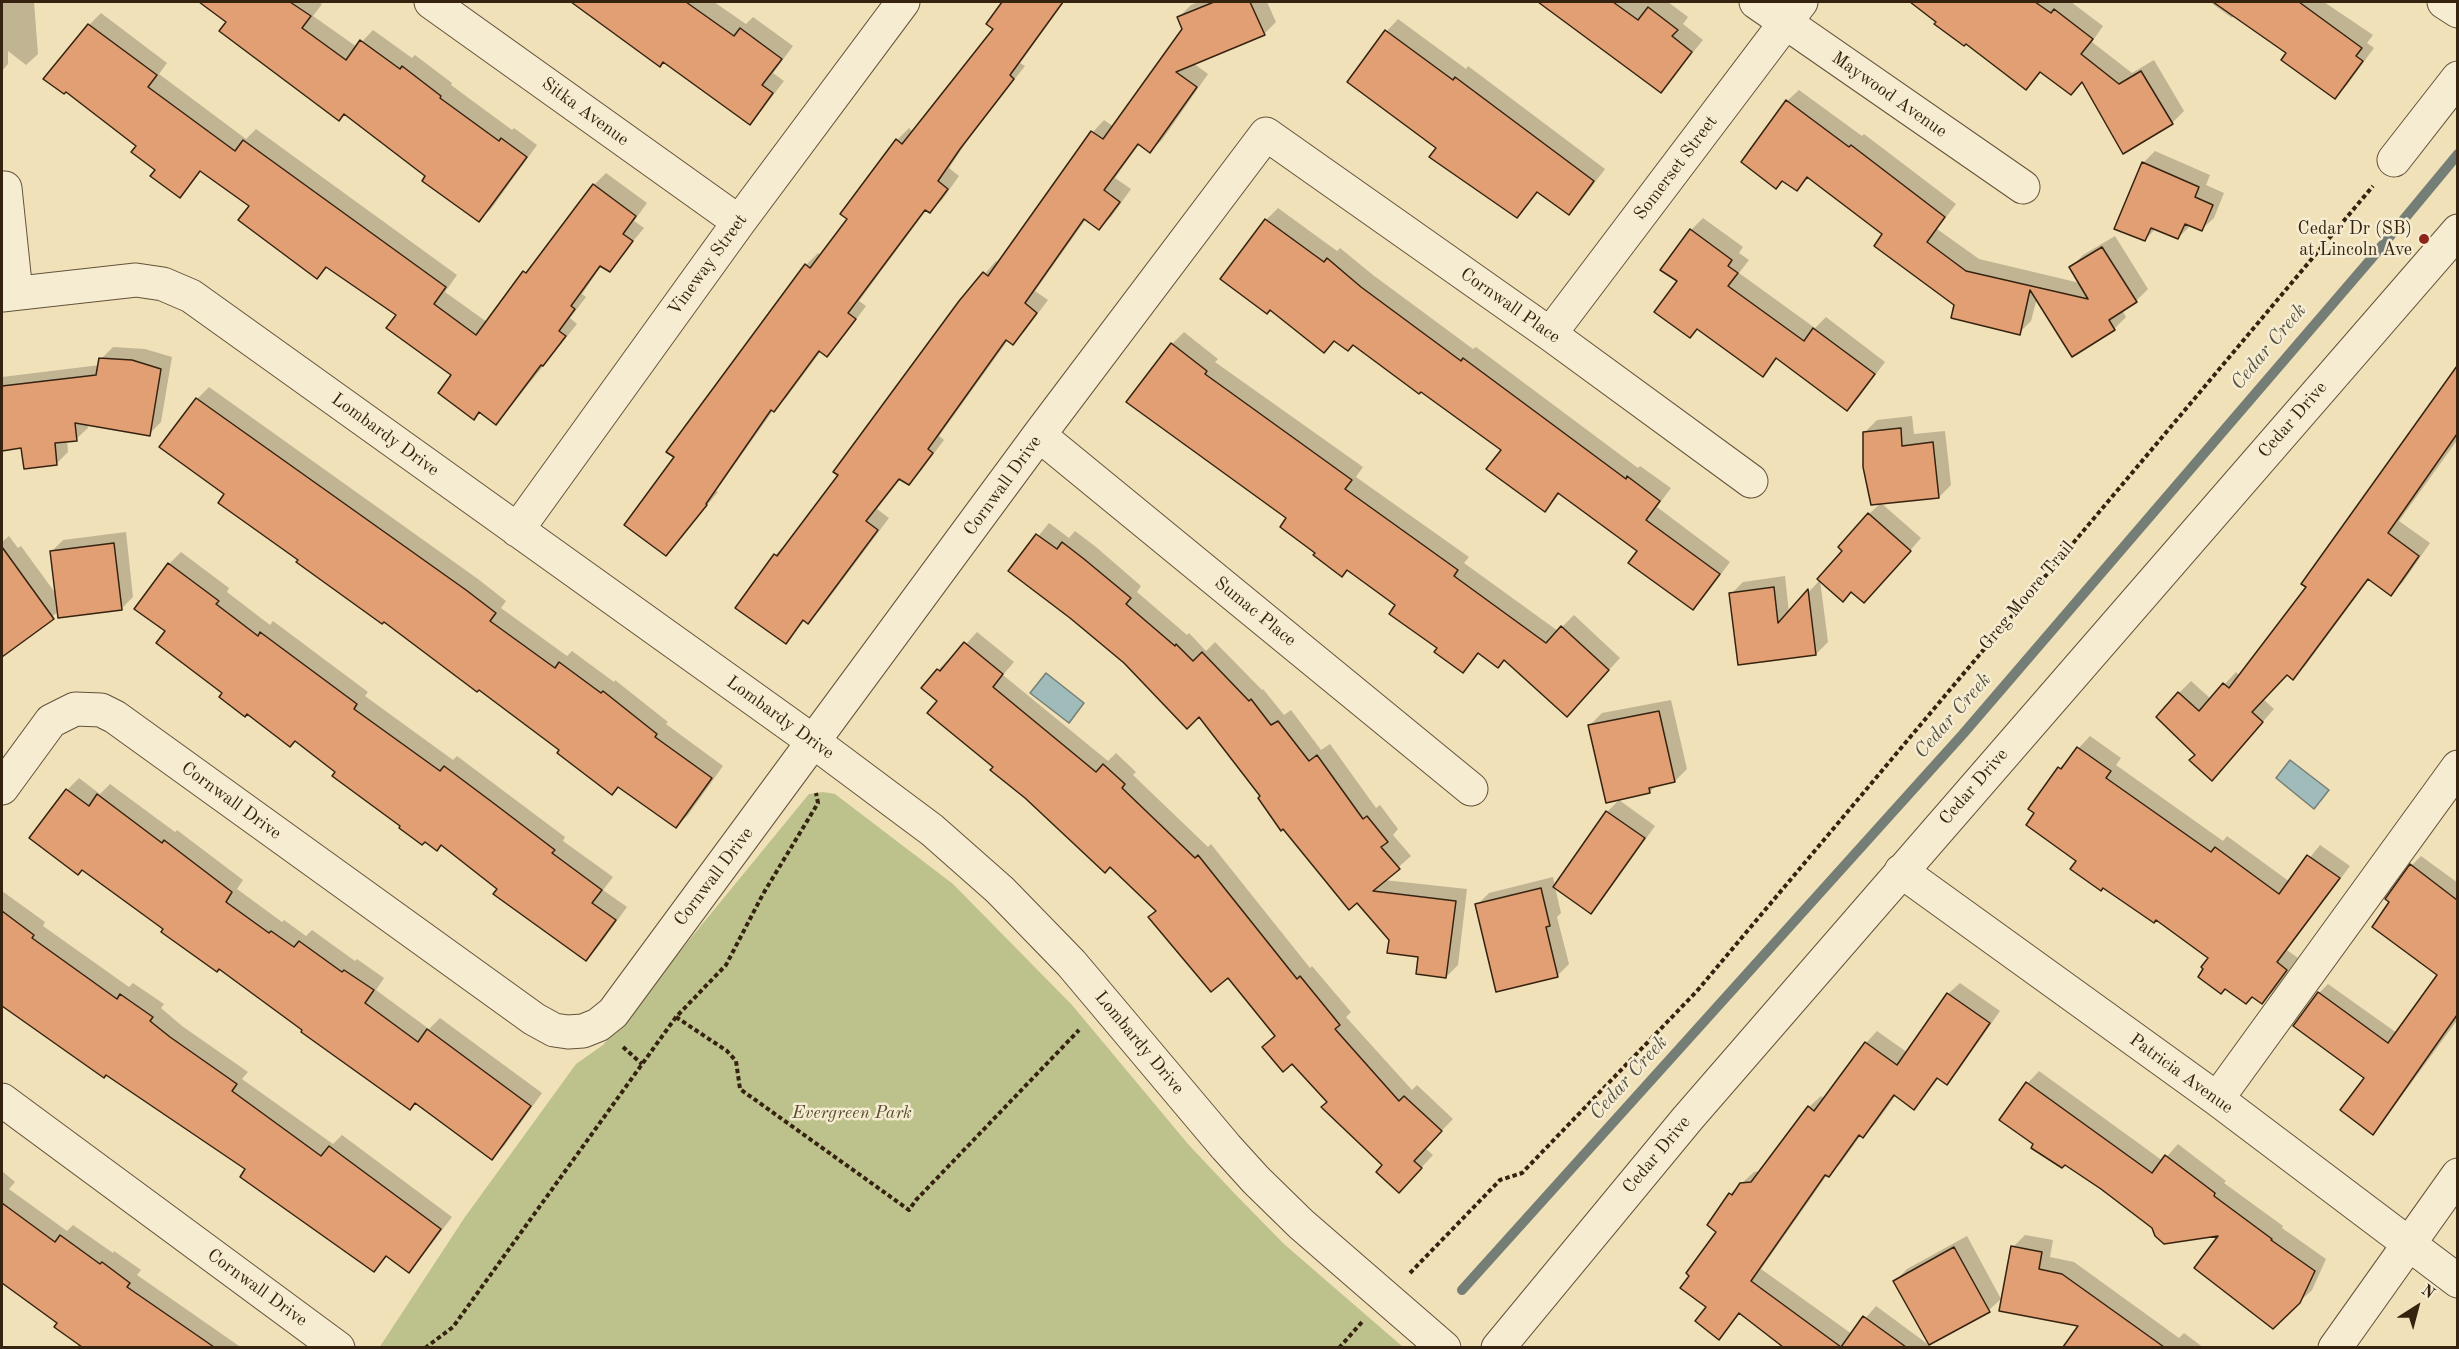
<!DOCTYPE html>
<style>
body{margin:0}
#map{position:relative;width:2459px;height:1349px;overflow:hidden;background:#f0e1b8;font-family:"Old Standard TT",serif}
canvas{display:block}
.frame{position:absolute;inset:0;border:3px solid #352310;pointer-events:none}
.north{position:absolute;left:2387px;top:1277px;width:60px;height:60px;-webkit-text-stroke:4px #f5ecd1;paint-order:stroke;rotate:36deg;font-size:16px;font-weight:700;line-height:24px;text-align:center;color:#352310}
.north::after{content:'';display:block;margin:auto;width:21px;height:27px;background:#352310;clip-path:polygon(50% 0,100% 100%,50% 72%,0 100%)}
</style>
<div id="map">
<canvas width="2459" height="1349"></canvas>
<div class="frame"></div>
<div class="north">N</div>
</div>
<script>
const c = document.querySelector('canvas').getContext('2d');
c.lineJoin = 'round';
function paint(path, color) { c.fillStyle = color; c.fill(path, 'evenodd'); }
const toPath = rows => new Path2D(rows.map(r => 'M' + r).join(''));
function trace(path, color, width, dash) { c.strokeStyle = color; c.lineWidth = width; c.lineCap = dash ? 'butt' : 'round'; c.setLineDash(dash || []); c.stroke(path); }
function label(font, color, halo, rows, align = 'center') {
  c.font = font + ' "Old Standard TT",serif'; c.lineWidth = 5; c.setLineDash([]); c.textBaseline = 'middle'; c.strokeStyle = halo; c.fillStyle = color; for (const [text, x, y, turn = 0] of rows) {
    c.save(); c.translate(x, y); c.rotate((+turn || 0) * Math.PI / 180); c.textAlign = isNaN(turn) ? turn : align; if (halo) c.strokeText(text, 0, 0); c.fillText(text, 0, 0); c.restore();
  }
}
paint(toPath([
 [823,792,835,794,953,884,1072,1005,1188,1144,1235,1194,1284,1244,1403,1347,379,1348,465,1217,576,1064,603,1045,809,794]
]), '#bdc28c');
const water = toPath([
 [1046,673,1084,703,1069,723,1030,693,1046,673],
 [2290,760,2329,790,2314,809,2276,778,2290,760]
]);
paint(water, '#9fbbba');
trace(water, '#757e76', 1.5);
paint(toPath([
 [2,2,34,2,38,54,26,65,8,51,8,64,2,71],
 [201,2,318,2,322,4,313,16,357,47,373,30,412,58,415,55,452,83,451,85,512,130,514,128,537,145,491,209,479,220,428,176,345,113,339,119,228,22],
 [579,2,714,2,746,24,753,17,793,46,773,73,784,81,761,111,750,123,664,61,577,4],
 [1004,2,1064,2,1020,63,1025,66,971,135,949,168,959,176,942,200,930,211,927,209,859,301,866,306,838,344,827,355,821,351,786,398,774,409,716,491,718,492,666,554,676,456,668,451,806,265,818,253,821,256,849,219,842,214,897,140,909,128,913,132,995,29,988,24],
 [1199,2,1267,2,1276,22,1264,34,1193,63,1208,74,1162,140,1150,151,1139,144,1115,178,1131,189,1111,217,1099,228,1086,219,1035,291,1048,300,1024,332,1013,343,1008,340,939,436,944,440,920,472,909,483,901,478,877,509,889,518,820,610,808,622,805,620,786,642,775,555,787,543,840,475,960,302,996,261,999,263,1093,132,1104,120,1114,127,1184,29,1179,17,1191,5],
 [1540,2,1668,2,1688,17,1683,24,1703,40,1661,91],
 [1913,2,2071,2,2103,26,2092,42,2132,73,2154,60,2184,111,2172,123,2124,152,2083,82,2071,93,2042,71,2026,88],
 [2210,2,2324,2,2373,35,2367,43,2374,48,2347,85,2335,97,2288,53,2234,15,2232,18],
 [101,13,167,63,159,74,246,139,256,129,457,275,445,292,487,322,594,185,606,173,647,203,634,221,644,228,609,270,602,265,582,294,586,297,570,318,577,324,507,411,496,423,480,411,474,418,453,375,398,315,328,267,317,277,251,206,202,170,180,196,138,145,89,25],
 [1398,19,1466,69,1468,66,1605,169,1580,202,1568,213,1538,191,1516,217,1438,147,1349,81,1387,31],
 [1799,90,1862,136,1864,134,1956,204,1937,229,1979,259,2080,283,2071,267,2083,255,2115,236,2148,289,2136,301,2122,310,2126,317,2114,329,2037,298,2031,321,2019,333,1956,304,1884,234,1809,177,1797,189,1787,101],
 [2155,151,2210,175,2206,185,2224,193,2214,218,2202,229,2190,226,2178,238,2156,228,2145,240,2143,163],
 [1278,208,1337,251,1340,248,1373,275,1473,349,1476,347,1638,468,1640,466,1671,488,1657,507,1730,562,1704,597,1693,608,1639,550,1560,493,1545,510,1503,449,1354,343,1335,340,1324,351,1266,220],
 [1703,218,1743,247,1739,253,1749,260,1739,273,1815,328,1826,317,1885,362,1859,397,1847,409,1778,357,1763,375,1679,281,1691,230],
 [1184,332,1218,359,1215,362,1363,467,1356,477,1469,557,1464,563,1558,631,1574,615,1620,658,1579,703,1506,659,1498,666,1479,653,1463,671,1397,605,1348,569,1342,575,1282,527,1288,518,1172,344],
 [113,347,145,349,172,357,161,422,149,434,87,423,88,428,76,439,67,440,68,452,56,464,22,446,2,449,2,377,100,365,101,359],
 [2458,371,2458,439,2399,521,2430,543,2403,582,2391,594,2370,578,2305,666,2293,678,2287,673,2263,699,2274,709,2223,767,2197,754,2179,693,2191,681,2211,699,2236,672,2240,676,2308,587,2423,416],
 [209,387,478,579,506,601,501,608,567,656,572,651,614,682,615,680,668,722,666,724,723,766,688,815,676,826,620,786,612,793,561,749,300,559,226,494,162,447,197,399],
 [1912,416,1914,434,1945,431,1951,485,1939,497,1881,503,1921,538,1876,590,1844,551,1869,514,1881,503,1865,432,1877,420],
 [1049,523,1069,538,1075,531,1096,547,1141,586,1137,592,1187,635,1189,633,1206,651,1215,642,1262,690,1263,689,1284,715,1291,710,1321,750,1330,744,1376,808,1380,805,1398,829,1393,835,1411,856,1384,880,1467,889,1458,965,1446,977,1420,955,1391,940,1262,796,1199,715,1125,662,1071,617,1010,571],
 [126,532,133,597,121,609,58,612,2,655,2,542,9,536,18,548,21,546,56,594,51,552,63,540],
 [181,552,229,588,227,592,270,625,273,621,368,692,365,696,453,760,457,756,565,837,563,841,613,877,603,890,627,907,598,947,586,959,442,844,402,826,295,740,224,693,167,630,169,564],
 [1785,576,1789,613,1820,580,1828,642,1816,654,1731,594,1743,582],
 [977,632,1014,662,1003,675,1108,761,1116,753,1136,772,1133,775,1208,847,1211,844,1310,968,1312,966,1351,1012,1346,1017,1412,1090,1417,1085,1453,1119,1425,1148,1433,1155,1411,1179,1384,1165,1293,1062,1264,1047,1276,1035,1228,976,1110,865,995,766,939,701,938,670,950,658,952,660],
 [1671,700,1687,769,1675,781,1656,785,1650,792,1590,725,1602,713],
 [2090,736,2121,758,2116,765,2223,841,2227,836,2290,882,2320,845,2350,866,2287,950,2298,958,2274,991,2262,1002,2205,969,2210,957,2078,861,2030,808,2060,768],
 [79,778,100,794,110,784,175,832,177,830,243,880,237,889,282,922,284,920,306,936,312,930,355,961,357,959,384,978,376,990,429,1029,440,1018,542,1093,504,1146,492,1158,416,1102,304,1030,67,790],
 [1619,800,1655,826,1602,900,1591,912,1555,887,1561,913,1557,917,1569,964,1557,976,1477,905,1489,893,1553,877,1555,886,1607,812],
 [2421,856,2458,883,2458,1019,2382,1123,2373,1133,2366,1078,2319,993,2328,984,2397,1033,2439,975,2412,865],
 [2,891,45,922,43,926,129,987,133,983,164,1004,161,1008,182,1026,248,1072,242,1079,333,1144,342,1135,452,1217,420,1259,409,1271,388,1255,373,1271,247,1169,107,1073,104,1076,2,1004],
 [1960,983,2000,1011,1958,1071,1947,1083,1939,1078,1914,1108,1896,1095,1875,1124,1863,1136,1861,1135,1840,1164,1827,1175,1761,1269,1852,1334,1876,1306,1929,1345,1927,1348,1799,1348,1741,1312,1719,1338,1708,1307,1718,1231,1730,1194,1754,1172,1761,1171,1809,1107,1821,1096,1825,1099,1866,1043,1877,1031,1908,1053,1948,994],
 [2039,1071,2163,1161,2178,1144,2226,1181,2224,1183,2283,1226,2282,1228,2326,1259,2312,1290,2299,1302,2221,1234,2154,1227,2001,1120,2028,1083],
 [2,1171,15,1182,9,1189,67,1231,73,1225,113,1253,114,1251,141,1270,137,1275,242,1348,76,1348,79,1344,59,1323,2,1282],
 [2025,1235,2053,1240,2050,1257,2074,1262,2179,1338,2184,1333,2204,1348,2078,1348,2069,1341,2081,1325,2013,1247],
 [1967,1236,2001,1299,1989,1310,1895,1281,1907,1269]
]), '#0003');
trace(toPath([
 [1462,1290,1963,734,2371,259,2458,154]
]), '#757e76', 10);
const building = toPath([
 [199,2,290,2,311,16,302,28,346,60,360,40,400,69,402,66,441,96,440,98,499,141,501,138,527,157,479,222,422,181,425,176,344,114,339,121,219,31,226,22,199,2],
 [571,2,686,2,734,36,740,28,782,59,762,85,773,93,750,125,663,62,660,67,571,2],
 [1002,2,1063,2,1010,75,1014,79,960,149,938,181,948,189,930,213,925,210,848,313,856,319,827,357,819,351,774,412,771,410,706,504,707,505,666,556,624,525,674,457,666,452,805,264,810,268,847,219,840,214,896,139,902,144,993,29,986,24,1002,2],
 [1214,2,1250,2,1265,35,1176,72,1197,87,1150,153,1138,144,1104,190,1120,202,1099,230,1084,219,1025,303,1037,313,1013,345,1006,340,928,449,933,453,909,485,899,479,866,521,878,530,808,624,803,620,786,644,735,608,774,554,777,556,838,475,833,472,959,301,983,272,988,276,1091,131,1103,139,1182,29,1177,17,1214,2],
 [1538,2,1613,2,1638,20,1648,7,1678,30,1672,36,1692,52,1661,93,1538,2],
 [1910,2,2035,2,2051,13,2054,9,2093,39,2081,54,2119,84,2141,71,2173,124,2123,154,2082,82,2071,95,2040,72,2026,90,1966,44,1964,46,1934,24,1936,22,1910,2],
 [2213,2,2299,2,2362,48,2356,56,2363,61,2335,99,2281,60,2286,53,2213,2],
 [88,24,157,75,148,87,235,151,243,140,446,287,434,304,476,335,523,271,526,273,593,184,636,216,623,234,633,241,610,272,600,266,571,306,575,309,559,331,566,336,543,366,541,365,496,425,479,412,474,420,438,393,451,375,386,328,396,315,326,267,317,279,238,220,249,206,200,171,180,198,150,176,155,170,131,152,136,146,66,92,64,94,43,79,88,24],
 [1385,30,1453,80,1455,77,1594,181,1569,215,1537,192,1517,218,1429,157,1436,148,1347,82,1385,30],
 [1786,100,1849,147,1851,145,1945,217,1927,242,1966,271,2088,299,2069,267,2102,247,2137,302,2109,320,2115,330,2072,357,2030,290,2020,335,1951,318,1954,305,1874,246,1882,234,1807,177,1797,191,1782,181,1776,189,1741,162,1786,100],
 [2142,162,2199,187,2195,197,2213,205,2202,231,2185,224,2178,239,2151,228,2145,241,2114,229,2142,162],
 [1265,219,1324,262,1327,258,1361,287,1461,361,1463,358,1626,479,1627,476,1660,501,1646,520,1720,574,1693,610,1628,563,1637,551,1558,493,1545,512,1486,469,1501,450,1421,392,1419,394,1353,345,1348,351,1334,341,1324,353,1270,310,1267,314,1220,279,1265,219],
 [1690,229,1732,260,1728,266,1738,273,1728,286,1804,341,1813,328,1875,374,1847,411,1776,358,1763,377,1697,329,1690,338,1654,312,1677,281,1660,270,1690,229],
 [1171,343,1207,371,1205,374,1352,480,1345,489,1458,570,1454,576,1546,643,1561,626,1609,670,1567,717,1504,660,1498,668,1478,653,1463,673,1434,652,1437,648,1389,614,1395,605,1347,570,1342,577,1313,555,1315,553,1280,527,1286,518,1126,402,1171,343],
 [99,358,132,360,161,369,150,436,75,423,77,441,55,443,57,465,24,469,21,448,2,451,2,386,96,375,99,358],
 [2457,366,2457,434,2388,533,2419,556,2391,596,2368,579,2293,680,2287,675,2252,712,2263,722,2212,781,2189,760,2195,755,2156,717,2178,692,2199,711,2223,683,2229,688,2306,587,2301,584,2457,366],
 [196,398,466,590,496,613,490,621,555,668,559,662,601,693,603,691,657,734,655,737,712,778,676,828,618,787,612,795,557,753,559,750,479,690,477,692,384,622,382,624,296,562,298,560,218,503,224,494,159,447,196,398],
 [1901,428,1902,446,1933,442,1939,498,1871,505,1863,467,1863,432,1901,428],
 [1868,513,1911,551,1864,603,1851,592,1843,602,1817,579,1842,551,1838,547,1868,513],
 [1036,534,1057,549,1062,542,1084,559,1131,598,1126,604,1175,646,1176,644,1193,661,1202,652,1249,701,1251,699,1271,725,1278,721,1309,761,1317,755,1363,819,1367,816,1388,842,1381,847,1400,869,1373,891,1456,901,1446,978,1416,974,1418,957,1387,953,1389,940,1357,903,1349,910,1283,829,1281,831,1258,798,1260,796,1199,717,1187,729,1124,663,1070,618,1008,571,1036,534],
 [114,543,122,610,58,618,50,551,114,543],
 [2,547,54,619,2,657,2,547],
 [168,563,219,601,216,604,258,636,260,632,357,704,354,709,440,771,444,766,496,805,555,850,552,853,602,890,592,903,616,920,586,961,493,894,497,889,441,845,437,851,425,842,422,845,399,828,400,826,332,776,335,772,295,741,290,747,247,714,245,717,219,697,222,693,156,643,165,631,134,609,168,563],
 [1774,587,1778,623,1808,589,1816,655,1738,665,1729,593,1774,587],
 [964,642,1003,674,993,687,1096,772,1103,764,1125,784,1122,788,1195,858,1198,855,1297,979,1300,976,1340,1025,1335,1029,1399,1101,1404,1096,1442,1131,1414,1161,1422,1168,1399,1193,1376,1172,1382,1165,1321,1107,1327,1102,1292,1064,1283,1072,1262,1047,1275,1036,1228,978,1211,992,1148,917,1156,911,1110,867,1105,873,1025,798,990,770,993,767,927,713,937,701,921,688,937,669,940,671,964,642],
 [1659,711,1675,782,1649,788,1650,793,1606,803,1588,725,1659,711],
 [2077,747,2111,771,2106,778,2211,852,2215,847,2279,894,2307,855,2340,878,2277,962,2287,970,2262,1004,2252,997,2246,1004,2225,989,2221,994,2198,977,2203,969,2201,967,2208,958,2156,920,2154,923,2103,888,2101,891,2070,869,2076,861,2026,825,2034,813,2028,809,2058,767,2061,769,2077,747],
 [66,789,89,806,97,794,162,843,164,840,232,892,226,902,269,933,271,931,294,947,299,941,342,972,344,970,374,990,365,1003,418,1042,427,1029,531,1106,492,1160,415,1103,410,1110,301,1032,302,1030,219,969,217,972,161,932,163,929,82,870,78,875,29,838,66,789],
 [1606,811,1645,838,1591,914,1553,887,1606,811],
 [2410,864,2457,900,2457,1015,2373,1135,2340,1110,2364,1078,2293,1026,2318,992,2388,1043,2437,975,2372,927,2389,902,2385,899,2410,864],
 [1541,888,1550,926,1546,927,1558,977,1496,992,1475,904,1541,888],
 [2,911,34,935,32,938,117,999,120,994,153,1017,150,1021,170,1037,237,1084,232,1091,321,1156,329,1146,441,1229,409,1273,386,1256,374,1272,240,1177,245,1169,106,1075,104,1078,2,1006,2,911],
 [1947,993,1990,1023,1947,1085,1937,1078,1914,1110,1894,1095,1863,1138,1859,1135,1829,1177,1825,1175,1751,1281,1841,1347,1863,1316,1906,1347,1783,1347,1739,1313,1719,1340,1695,1321,1706,1307,1680,1288,1689,1276,1686,1273,1716,1232,1707,1225,1729,1193,1732,1195,1740,1183,1751,1182,1808,1106,1814,1111,1865,1042,1897,1065,1947,993],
 [2026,1082,2152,1173,2165,1155,2215,1193,2214,1196,2272,1239,2271,1240,2315,1271,2300,1303,2273,1329,2194,1268,2218,1236,2164,1244,2155,1236,2152,1228,2101,1189,2065,1165,2062,1168,2031,1148,2033,1144,1999,1120,2026,1082],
 [2,1203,55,1242,60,1235,100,1264,102,1262,130,1283,127,1287,214,1347,82,1347,54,1327,57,1323,2,1283,2,1203],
 [2011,1246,2042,1252,2039,1269,2062,1274,2164,1347,2063,1347,2078,1326,1999,1311,2011,1246],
 [1954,1247,1990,1312,1929,1345,1893,1281,1954,1247]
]);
paint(building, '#e39f74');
trace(building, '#352310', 1.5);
const minor = toPath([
 [431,2,739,222],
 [1756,2,2023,187],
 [2444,2,2458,11],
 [2394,160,2458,78],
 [5,188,16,293],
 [2,295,136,280,163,284,191,296,814,742,932,830,1000,890,1071,963,1226,1147,1256,1180,1301,1224,1444,1348],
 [1550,334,1801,2],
 [1039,435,1471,789],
 [517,530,739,222,903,2],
 [2,788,51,721,75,709,101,710,115,717,534,1019,554,1030,568,1032,583,1031,598,1025,613,1013,1039,435,1266,134,1550,334,1751,481],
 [1901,871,2217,1099,2458,1281],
 [2217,1099,2458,767],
 [2,1100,338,1348],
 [1498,1348,1688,1118,2458,231],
 [2335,1348,2458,1175]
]);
trace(minor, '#64523a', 35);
trace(toPath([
 [676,1017,727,1051,736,1061,740,1089,909,1210,916,1200,1079,1030],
 [623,1047,642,1064],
 [1410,1273,1500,1180,1522,1173,1697,991,2373,186],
 [425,1348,453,1327,676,1017,726,965,763,894,818,803,816,793],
 [1339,1348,1362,1322]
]), '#352310', 4, [4.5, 3]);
trace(minor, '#f5ecd1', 33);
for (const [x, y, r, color] of [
 [2424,239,6,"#8f2418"]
]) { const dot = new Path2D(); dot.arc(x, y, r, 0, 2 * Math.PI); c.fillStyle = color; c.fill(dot); trace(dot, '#f5ecd1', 2); }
label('18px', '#352310', '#f5ecd1', [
 ["Maywood Avenue",1889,95,35],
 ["Sitka Avenue",585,112,36],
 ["Somerset Street",1676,168,-53],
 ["Vineway Street",708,265,-54],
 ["Cornwall Place",1510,306,35],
 ["Cedar Drive",2293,420,-49],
 ["Lombardy Drive",385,435,36],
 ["Cornwall Drive",1003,486,-54],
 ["Greg Moore Trail",2027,596,-50],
 ["Sumac Place",1255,612,39],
 ["Lombardy Drive",780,718,36],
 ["Cedar Drive",1974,787,-49],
 ["Cornwall Drive",231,801,36],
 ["Cornwall Drive",714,877,-53],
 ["Lombardy Drive",1139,1043,50],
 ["Patricia Avenue",2181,1074,36],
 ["Cedar Drive",1657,1155,-50],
 ["Cornwall Drive",257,1288,36]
]);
label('18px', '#352310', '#f5ecd1', [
 ["Cedar Dr (SB)",2412,229],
 ["at Lincoln Ave",2412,250]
], 'right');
label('italic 18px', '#574b2f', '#f5ecd1', [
 ["Evergreen Park",852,1113]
]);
label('italic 20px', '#555143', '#f5ecd1', [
 ["Cedar Creek",2269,347,-50],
 ["Cedar Creek",1953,716,-49],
 ["Cedar Creek",1629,1078,-48]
]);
</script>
